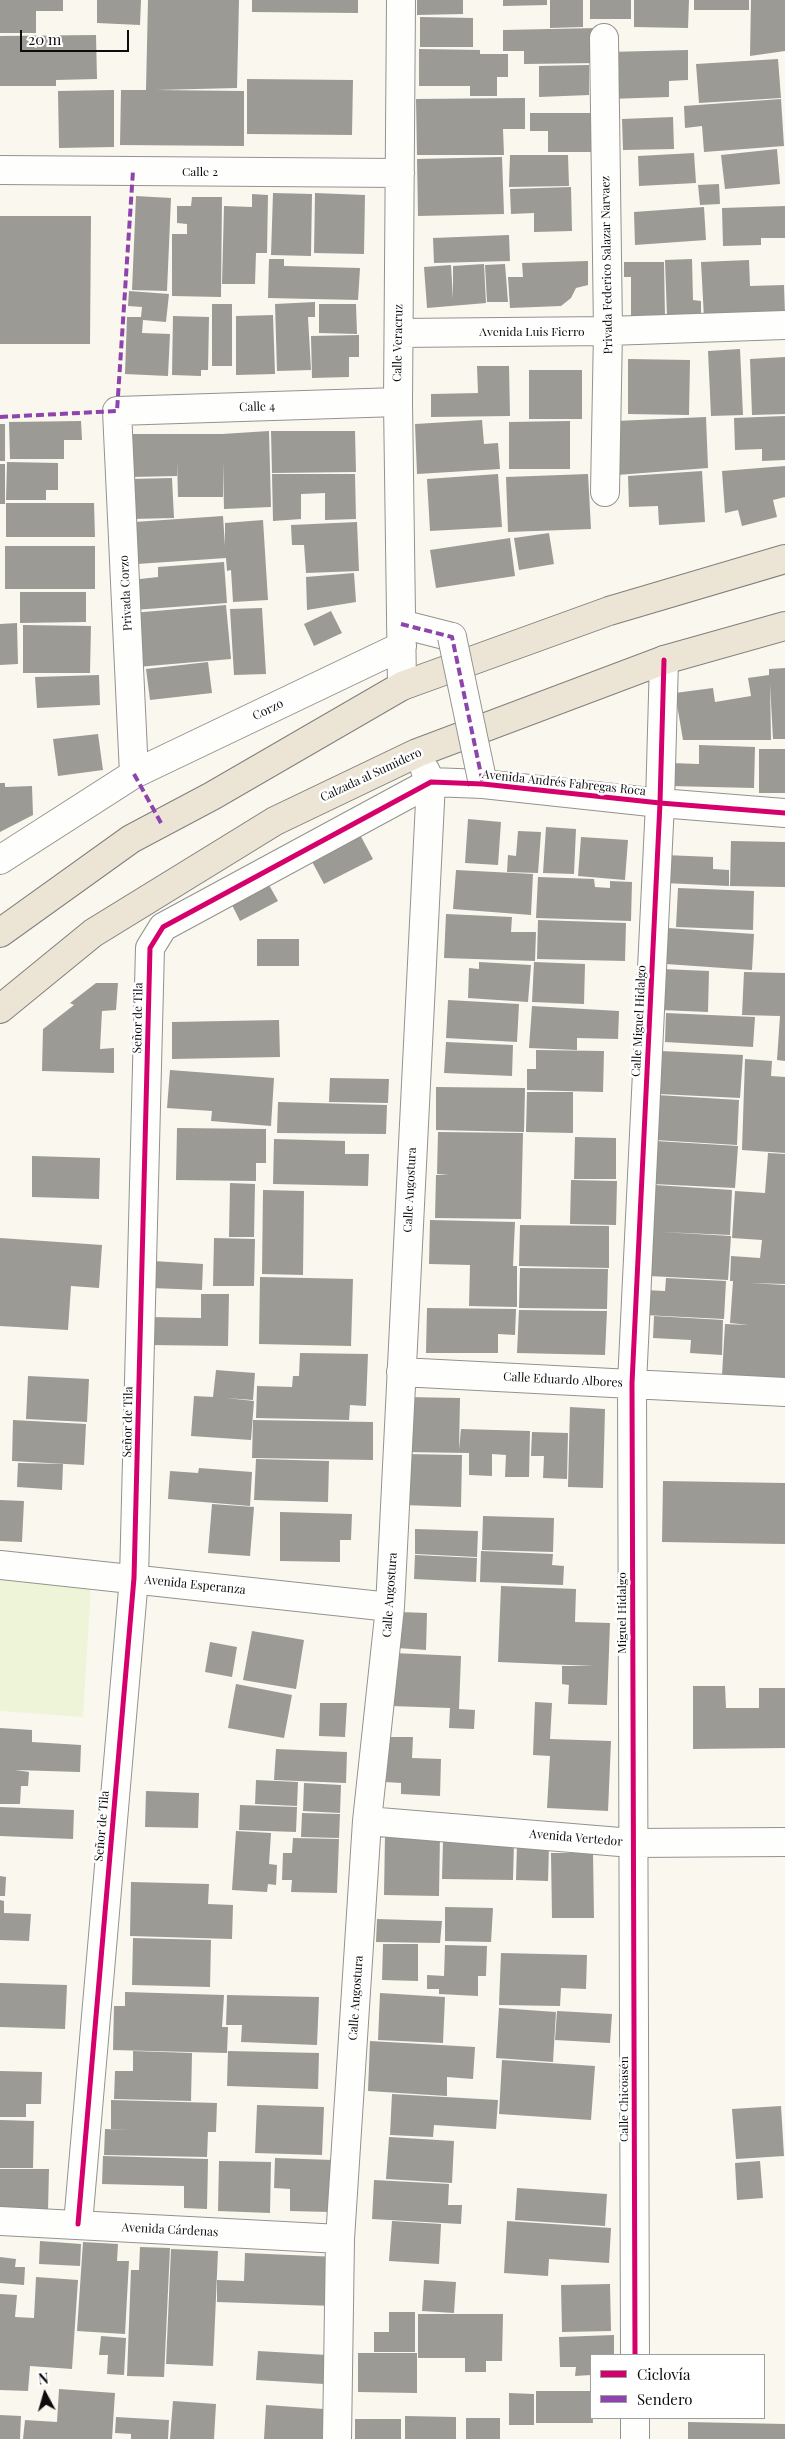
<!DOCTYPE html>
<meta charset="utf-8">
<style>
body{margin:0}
#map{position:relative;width:785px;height:2439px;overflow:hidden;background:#faf7ef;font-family:"Playfair Display",serif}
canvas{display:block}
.legend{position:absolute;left:590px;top:2354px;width:175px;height:65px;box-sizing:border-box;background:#fff;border:1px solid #9e9e9e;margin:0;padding:6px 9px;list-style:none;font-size:15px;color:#0c0c0c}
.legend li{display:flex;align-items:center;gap:10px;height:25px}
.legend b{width:25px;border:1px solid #9e9e9e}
.north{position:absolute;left:20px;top:2369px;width:50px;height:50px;-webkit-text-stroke:4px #fff;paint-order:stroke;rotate:354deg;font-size:14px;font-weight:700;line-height:20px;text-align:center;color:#0c0c0c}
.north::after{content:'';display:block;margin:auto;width:18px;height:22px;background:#0c0c0c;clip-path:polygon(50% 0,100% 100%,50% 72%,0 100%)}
.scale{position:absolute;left:20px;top:30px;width:109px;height:22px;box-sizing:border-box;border:2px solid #0c0c0c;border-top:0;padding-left:6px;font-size:15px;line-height:18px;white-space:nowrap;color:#0c0c0c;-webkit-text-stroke:4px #fff;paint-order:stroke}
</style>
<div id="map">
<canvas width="785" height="2439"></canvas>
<ul class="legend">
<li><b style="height:6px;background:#d6006c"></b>Ciclovía</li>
<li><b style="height:6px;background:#8e44ad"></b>Sendero</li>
</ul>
<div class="north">N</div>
<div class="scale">20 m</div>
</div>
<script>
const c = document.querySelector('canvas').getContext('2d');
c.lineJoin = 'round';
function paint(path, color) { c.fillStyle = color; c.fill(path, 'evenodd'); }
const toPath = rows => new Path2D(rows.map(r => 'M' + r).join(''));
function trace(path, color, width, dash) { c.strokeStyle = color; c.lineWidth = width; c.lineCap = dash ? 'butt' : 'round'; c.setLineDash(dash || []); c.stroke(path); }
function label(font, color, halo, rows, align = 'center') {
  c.font = font + ' "Playfair Display",serif'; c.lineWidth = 5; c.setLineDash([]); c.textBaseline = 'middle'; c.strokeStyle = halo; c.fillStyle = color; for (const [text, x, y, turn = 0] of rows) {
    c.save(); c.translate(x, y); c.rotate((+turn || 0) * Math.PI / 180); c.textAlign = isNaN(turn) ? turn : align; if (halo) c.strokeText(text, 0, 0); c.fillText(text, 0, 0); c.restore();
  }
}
paint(toPath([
 [0,1578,91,1584,83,1717,0,1711]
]), '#eef4d8');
paint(toPath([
 [0,0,63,0,63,11,36,11,36,33,0,33],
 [97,0,141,0,140,25,97,23],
 [148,0,239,0,237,88,156,90,244,91,244,146,120,145,121,90,146,90],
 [252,0,358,0,358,13,252,12],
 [417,0,463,0,463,14,417,15],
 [503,0,547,0,547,5,503,6],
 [550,0,583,0,583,27,550,28],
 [590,0,631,0,631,19,590,19],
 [634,0,689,0,688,28,634,27],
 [694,0,749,0,749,10,694,10],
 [751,0,785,0,785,51,750,56],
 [420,17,473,18,473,47,420,47],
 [597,28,598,63,524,64,524,51,503,51,503,30],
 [96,35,97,79,56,80,56,86,0,86,0,36],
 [419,49,480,50,480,54,508,54,508,77,497,77,497,96,470,96,470,86,419,86],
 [688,50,688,80,669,81,669,97,609,99,608,52],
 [778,59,781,98,699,103,696,64],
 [589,65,589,95,539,97,539,66],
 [247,79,353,80,352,135,247,134],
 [114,90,114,147,59,148,58,91],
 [525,98,525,129,503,129,504,155,417,155,416,99],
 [781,99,784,146,704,152,702,126,685,128,684,106],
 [530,113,592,113,591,152,548,152,548,131,530,131],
 [673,117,674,149,623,150,622,119],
 [777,149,780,184,725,189,721,155],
 [694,153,696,183,639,186,638,156],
 [510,155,568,155,569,186,509,187],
 [502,157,504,214,418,216,417,159],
 [719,184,720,204,700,205,698,185],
 [571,187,572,231,534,232,534,213,511,214,510,189],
 [273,193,312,194,311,256,271,255],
 [315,193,365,195,364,254,314,253],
 [252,194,268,195,267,253,256,253,255,284,222,284,224,206,252,207],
 [136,196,171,198,167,291,132,290],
 [192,197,222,197,221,297,172,296,172,234,187,234,187,224,177,223,177,206,191,206],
 [785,206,785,238,761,238,761,245,723,246,722,208],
 [704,207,706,240,635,245,634,212],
 [0,216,91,216,90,344,0,344],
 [509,235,510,261,434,263,433,238],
 [269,259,284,259,284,266,360,268,358,300,268,298],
 [692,259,693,300,701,301,701,317,667,317,665,260],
 [749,260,750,286,784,285,785,314,704,318,701,262],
 [588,261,588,285,576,288,571,298,561,306,510,308,508,277,523,277,522,263],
 [624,262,664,262,665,318,631,319,631,277,624,277],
 [484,264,486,303,427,308,424,267,451,265,453,299,453,266],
 [505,264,508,302,487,302,485,265],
 [129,291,169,294,166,322,143,320,142,333,170,334,168,376,125,374,127,317,141,317,142,307,128,306],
 [315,302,315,317,308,317,311,370,277,371,275,304],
 [212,304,232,304,232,366,212,366],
 [319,304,356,304,357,334,319,333],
 [273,315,275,374,236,375,236,316],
 [173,316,209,317,208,370,201,370,201,376,172,375],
 [359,335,359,357,349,357,349,377,312,378,311,336],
 [740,349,743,415,711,416,708,351],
 [785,357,785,414,752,415,750,359],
 [628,359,690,360,689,415,628,414],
 [477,366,509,366,510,416,431,417,431,394,478,393],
 [529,370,582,370,582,419,529,419],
 [785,416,785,460,762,461,762,449,735,450,734,418],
 [706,417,708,468,617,475,616,421],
 [482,420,484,444,498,443,500,469,417,474,415,424],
 [81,421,82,440,64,440,64,459,10,459,9,422],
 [570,421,570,469,509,469,509,422],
 [0,424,5,424,5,461,0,461],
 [269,431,271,507,224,509,223,461,223,497,178,497,177,461,177,476,130,477,130,434,222,434],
 [271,431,355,431,356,472,272,473],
 [7,462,58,463,58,490,46,490,46,500,6,500],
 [0,464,5,464,5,504,0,504],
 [785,466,785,497,773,500,777,517,742,526,738,510,725,513,722,471],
 [702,471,705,522,659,525,658,506,629,507,628,476],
 [272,474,355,474,356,519,325,520,325,493,301,494,301,519,273,521],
 [498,474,502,527,430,531,427,479],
 [588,474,591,529,508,532,506,477],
 [172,478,174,518,131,519,129,479],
 [6,503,94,503,95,537,6,537],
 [223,516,225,546,225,523,263,520,268,600,233,602,231,570,227,571,226,558,137,564,134,522],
 [357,522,359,571,306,573,304,545,292,545,291,525],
 [549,533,554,564,519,570,514,538],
 [510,538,515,576,436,588,430,550],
 [5,546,95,546,95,589,5,589],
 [224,562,227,603,134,610,131,580,158,577,158,567],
 [354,573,356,602,307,610,306,577],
 [20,592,86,592,86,622,20,623],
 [226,605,231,659,137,667,132,613],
 [262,608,266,674,234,675,230,609],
 [331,611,342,633,314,646,304,624],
 [17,623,18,664,0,665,0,624],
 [23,625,91,626,90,673,23,673],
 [208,662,212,693,150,700,146,669],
 [785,668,785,739,773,739,770,684,771,740,683,740,675,693,713,688,715,702,751,696,748,678,769,675,769,669],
 [99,675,100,705,37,708,35,677],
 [98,734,103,770,58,776,53,739],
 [699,745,755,747,754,788,670,786,671,763,699,764],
 [759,749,785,749,785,793,759,793],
 [0,783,5,783,5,787,32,786,33,815,0,832],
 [468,819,501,822,498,865,465,863],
 [546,827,576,829,574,874,543,873],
 [358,831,373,859,324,884,309,856],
 [518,831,541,832,538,873,507,872,508,855,516,856],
 [581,837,628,840,625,880,578,876],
 [731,841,785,842,785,887,730,886],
 [665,855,713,857,713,869,729,870,729,886,664,883],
 [456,870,533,874,531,915,453,909],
 [538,877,594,879,595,887,610,888,610,881,632,882,631,921,536,918],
 [269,885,278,901,240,921,232,905],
 [678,888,754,891,753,930,676,927],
 [446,914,512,917,511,932,536,932,535,961,444,958],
 [538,920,626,923,625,961,537,959],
 [668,928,754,934,752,970,666,964],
 [257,939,299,939,299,966,257,966],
 [479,962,531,965,528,1002,468,998,469,968,479,969],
 [534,962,585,964,584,1004,532,1002],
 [662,969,709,971,708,1012,660,1010],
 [744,972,785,973,785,1061,777,1060,780,1016,742,1015],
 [96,983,118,983,116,1010,102,1011,100,1049,114,1048,114,1073,42,1071,43,1029,74,1005,70,1003],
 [448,1000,519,1004,517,1042,446,1038],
 [532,1006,619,1011,618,1039,577,1038,577,1050,529,1048],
 [666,1013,755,1017,753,1047,665,1042],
 [279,1020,280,1057,172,1059,172,1022],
 [446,1042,513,1045,512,1076,444,1073],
 [536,1050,604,1051,603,1092,527,1090,527,1069,536,1069],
 [661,1051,743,1055,740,1098,659,1094],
 [745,1059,772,1061,771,1076,785,1077,785,1153,742,1150],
 [170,1070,274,1078,271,1126,211,1121,212,1111,167,1108],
 [330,1078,389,1079,388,1103,329,1102],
 [436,1087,525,1088,524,1132,436,1130],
 [527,1092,573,1092,573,1133,526,1132],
 [657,1095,739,1100,737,1145,655,1140],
 [278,1102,387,1105,386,1134,277,1133],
 [177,1128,266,1129,266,1163,256,1163,256,1181,176,1180],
 [438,1132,523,1133,521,1219,435,1218,436,1175,449,1175,437,1174],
 [575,1137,616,1138,616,1179,574,1179],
 [274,1139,345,1141,345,1154,369,1154,368,1186,273,1184],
 [656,1141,738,1146,735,1188,653,1184],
 [768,1153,785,1154,785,1284,750,1283,785,1285,785,1379,722,1375,725,1324,749,1325,730,1323,733,1281,730,1281,731,1256,760,1258,762,1240,732,1238,735,1191,765,1193],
 [32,1156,100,1158,99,1199,32,1197],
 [571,1180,617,1181,616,1225,570,1224],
 [230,1183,255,1184,254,1237,229,1237],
 [655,1185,732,1190,730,1235,662,1232,731,1236,728,1280,649,1276],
 [263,1190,304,1191,303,1275,262,1274],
 [430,1220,515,1222,513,1266,517,1266,517,1307,469,1306,470,1265,429,1264],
 [520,1225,609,1226,609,1268,519,1266],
 [0,1238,102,1245,99,1288,71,1286,68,1330,0,1326,0,1282,67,1286,0,1282],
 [214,1238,255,1239,254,1286,213,1286],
 [153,1261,203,1264,202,1290,152,1288],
 [520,1268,608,1269,607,1309,519,1308],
 [260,1277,353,1279,351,1346,259,1344],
 [666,1278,726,1281,724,1319,644,1315,645,1290,665,1291],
 [201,1294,229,1294,228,1346,150,1345,151,1317,201,1318],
 [427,1308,516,1309,515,1335,498,1334,498,1353,426,1353],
 [519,1310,607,1311,605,1355,517,1353],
 [654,1316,723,1320,722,1355,690,1353,691,1340,653,1338],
 [300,1353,368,1354,366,1406,350,1405,349,1420,256,1418,257,1386,292,1387,293,1376,299,1376],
 [216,1370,255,1373,253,1400,226,1398,254,1401,251,1440,191,1436,194,1396,213,1397],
 [28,1376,89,1379,87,1422,26,1419],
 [406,1397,460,1398,459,1450,461,1429,530,1431,529,1477,505,1477,506,1455,492,1454,492,1476,469,1475,469,1453,404,1452],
 [570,1407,605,1409,603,1488,568,1487],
 [13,1420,86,1424,84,1465,12,1461],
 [253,1420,373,1422,373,1460,252,1458],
 [532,1432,568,1433,567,1479,543,1478,544,1456,531,1456],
 [404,1454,462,1455,461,1507,403,1505],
 [256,1459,329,1461,328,1502,254,1500],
 [18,1463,63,1464,62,1490,17,1487],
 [199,1468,252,1472,250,1506,168,1499,170,1471,198,1473],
 [663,1481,785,1483,785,1544,662,1542],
 [0,1500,24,1501,22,1542,0,1541],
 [212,1504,254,1507,250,1556,208,1553],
 [280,1512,352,1514,351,1540,340,1540,340,1562,280,1561],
 [483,1516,554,1518,553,1552,482,1550],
 [415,1529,478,1531,477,1557,415,1554],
 [481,1551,553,1554,552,1565,564,1566,563,1585,480,1582],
 [415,1555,477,1558,476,1582,414,1579],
 [501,1586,576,1589,575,1622,610,1623,607,1705,568,1704,569,1685,562,1684,562,1666,594,1666,498,1662],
 [399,1612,427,1613,426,1650,397,1648],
 [252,1631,304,1640,296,1689,243,1680],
 [210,1642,237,1647,232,1677,205,1672],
 [393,1653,461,1656,459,1709,475,1710,474,1729,449,1728,450,1708,391,1706],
 [236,1684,292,1695,284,1738,228,1728],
 [693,1686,725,1686,726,1708,759,1708,759,1688,785,1688,785,1748,693,1749],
 [535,1702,552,1703,550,1739,611,1741,608,1811,547,1808,550,1756,533,1755],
 [320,1703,347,1703,345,1737,319,1736],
 [0,1728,32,1730,32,1742,81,1745,80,1772,15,1770,29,1772,28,1786,21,1786,20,1804,0,1804],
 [387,1737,413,1737,412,1758,441,1759,440,1796,401,1794,401,1783,385,1782],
 [276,1749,347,1752,346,1783,274,1780],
 [256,1780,298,1782,297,1806,255,1804],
 [304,1783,341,1785,340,1813,303,1811],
 [146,1791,199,1793,198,1828,145,1827],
 [240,1805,297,1807,296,1832,239,1830],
 [0,1807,74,1810,73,1839,0,1836],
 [302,1813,340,1814,339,1838,301,1837],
 [236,1831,271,1833,269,1864,277,1865,276,1885,268,1884,267,1892,232,1890],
 [385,1835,440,1835,439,1896,384,1895],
 [293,1838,339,1839,337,1893,291,1892,292,1880,282,1880,283,1853,292,1853],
 [443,1841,514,1841,513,1880,442,1879],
 [517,1844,549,1845,548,1881,516,1880],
 [551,1853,593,1853,594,1918,552,1918],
 [0,1876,6,1877,5,1896,0,1896],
 [131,1882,209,1884,208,1904,233,1905,232,1939,130,1936],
 [0,1900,4,1901,4,1913,31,1914,29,1941,0,1940],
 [445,1907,493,1908,491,1942,445,1941],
 [377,1919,442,1921,440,1943,376,1942],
 [133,1938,211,1940,210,1987,132,1985],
 [383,1944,418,1944,418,1981,382,1980],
 [445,1945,487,1946,486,1976,478,1976,478,1996,439,1994,439,1989,427,1989,427,1975,444,1976],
 [501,1953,587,1955,586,1989,561,1988,560,2006,499,2005],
 [0,1983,67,1985,65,2029,0,2027],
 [125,1992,224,1995,222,2027,228,2027,227,2053,113,2050,114,2006,125,2006],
 [380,1993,445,1997,443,2043,378,2040],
 [227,1995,319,1997,317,2045,241,2042,242,2025,226,2025],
 [499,2008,556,2012,553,2062,496,2058],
 [557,2011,612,2014,610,2043,555,2040],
 [370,2041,475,2047,473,2079,447,2077,447,2096,368,2091],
 [133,2051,192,2053,191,2101,114,2099,115,2071,133,2071],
 [228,2051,319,2053,318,2089,227,2086],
 [502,2060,595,2066,591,2120,499,2114],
 [0,2071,42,2072,41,2104,26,2104,26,2117,0,2117],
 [392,2094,498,2100,496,2129,434,2125,433,2137,390,2135],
 [111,2100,217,2103,216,2132,208,2132,207,2157,104,2155,105,2129,130,2130,111,2129],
 [257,2105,324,2107,322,2155,255,2153],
 [781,2106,784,2156,736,2159,732,2109],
 [0,2120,34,2121,33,2168,0,2168],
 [389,2137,454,2141,452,2183,386,2179],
 [103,2156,208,2159,207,2209,184,2208,184,2186,102,2184],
 [275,2158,333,2160,331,2212,290,2211,290,2189,274,2188],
 [219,2161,271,2162,270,2213,218,2211],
 [760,2161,763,2198,737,2200,735,2163],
 [0,2169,49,2169,48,2211,0,2210],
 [374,2180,449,2184,448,2205,462,2205,461,2224,372,2219],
 [517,2188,607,2194,605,2226,515,2220],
 [392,2221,441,2224,439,2264,389,2261],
 [507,2221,611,2228,609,2263,549,2259,548,2276,504,2273],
 [40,2241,81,2244,80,2266,39,2264],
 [83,2242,118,2244,117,2261,129,2261,125,2334,77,2331],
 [140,2247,170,2248,164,2377,127,2376,131,2270,139,2270],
 [171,2249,218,2251,213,2366,166,2364],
 [245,2253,337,2257,334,2306,217,2302,217,2280,244,2281],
 [0,2257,16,2259,15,2267,25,2267,24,2285,0,2283],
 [36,2277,78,2280,72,2369,30,2366,28,2391,0,2390,0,2294,17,2295,15,2317,34,2318],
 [424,2280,456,2282,454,2313,422,2311],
 [610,2284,611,2331,562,2332,561,2285],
 [389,2312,415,2312,415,2352,374,2352,374,2332,389,2332],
 [418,2314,503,2314,502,2361,486,2361,486,2372,465,2372,465,2358,418,2358],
 [614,2335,614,2355,591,2355,591,2375,575,2376,576,2367,560,2367,559,2337],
 [101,2336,126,2338,124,2375,107,2374,108,2355,99,2355],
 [258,2351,327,2355,324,2384,256,2380],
 [358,2353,417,2353,417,2393,358,2392],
 [59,2389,115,2393,112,2439,23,2439,25,2420,57,2422],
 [536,2391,591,2391,593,2423,536,2423],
 [509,2393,534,2394,534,2425,509,2425],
 [173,2401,216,2404,214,2439,170,2439],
 [266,2405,324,2409,322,2439,264,2439],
 [0,2415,21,2416,20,2439,0,2439],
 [405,2416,456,2417,456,2439,405,2439],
 [116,2417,169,2420,168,2439,131,2439,131,2434,115,2433],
 [466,2418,500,2418,500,2439,466,2439],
 [355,2419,401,2419,401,2439,355,2439],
 [688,2422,785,2424,785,2439,688,2439]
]), '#9c9a95');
const minor = toPath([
 [401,0,398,402,402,686],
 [604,38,608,331,605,492],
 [0,170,400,173],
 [399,333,608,331,785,325],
 [401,624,452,637],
 [134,774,117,411,398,402],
 [0,860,134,774,402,646],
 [401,1372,785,1392],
 [0,1565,390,1607],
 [367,1821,632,1843,785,1842],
 [0,2221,340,2239],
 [78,2224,134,1578,150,948,163,927,431,782,483,784,660,803,785,813],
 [635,2355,632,1383,660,803,664,660],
 [635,2418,635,2439],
 [337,2439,340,2239,367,1821,390,1607,431,782,425,770]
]);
const major = toPath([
 [0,933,131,839,212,796,402,686,609,611,785,559],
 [0,1009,93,933,275,821,417,753,664,660,785,626]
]);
trace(minor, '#93928e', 30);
trace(major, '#807f7c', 30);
trace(minor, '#fefefd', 28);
trace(major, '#ece5d6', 28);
const minorBridge = toPath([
 [452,637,483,784]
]);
trace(minorBridge, '#93928e', 30, []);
trace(minorBridge, '#fefefd', 28);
trace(toPath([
 [0,417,117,411,133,171],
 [401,624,452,637,483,784],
 [134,774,161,823]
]), '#8e44ad', 4, [8, 4]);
trace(toPath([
 [78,2224,134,1578,150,948,163,927,431,782,483,784,660,803,785,813],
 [635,2355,632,1383,660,803,664,660]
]), '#d6006c', 5);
label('12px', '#0c0c0c', '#fff', [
 ["Calle 2",200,172],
 ["Privada Federico Salazar Narvaez",607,265,-91],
 ["Avenida Luis Fierro",532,332],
 ["Calle Veracruz",398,343,-89],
 ["Calle 4",257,407,-2],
 ["Privada Corzo",126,593,-93],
 ["Corzo",268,710,-26],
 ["Calzada al Sumidero",371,775,-25],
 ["Avenida Andrés Fabregas Roca",564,783,6],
 ["Señor de Tila",138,1018,-89],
 ["Calle Miguel Hidalgo",639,1021,-87],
 ["Calle Angostura",410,1190,-87],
 ["Calle Eduardo Albores",563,1380,3],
 ["Señor de Tila",128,1422,-89],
 ["Avenida Esperanza",195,1585,6],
 ["Calle Angostura",390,1595,-86],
 ["Miguel Hidalgo",622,1613,-90],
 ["Señor de Tila",102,1826,-85],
 ["Avenida Vertedor",576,1838,5],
 ["Calle Angostura",356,1998,-86],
 ["Calle Chicoasén",624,2099,-90],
 ["Avenida Cárdenas",170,2230,3]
]);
</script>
